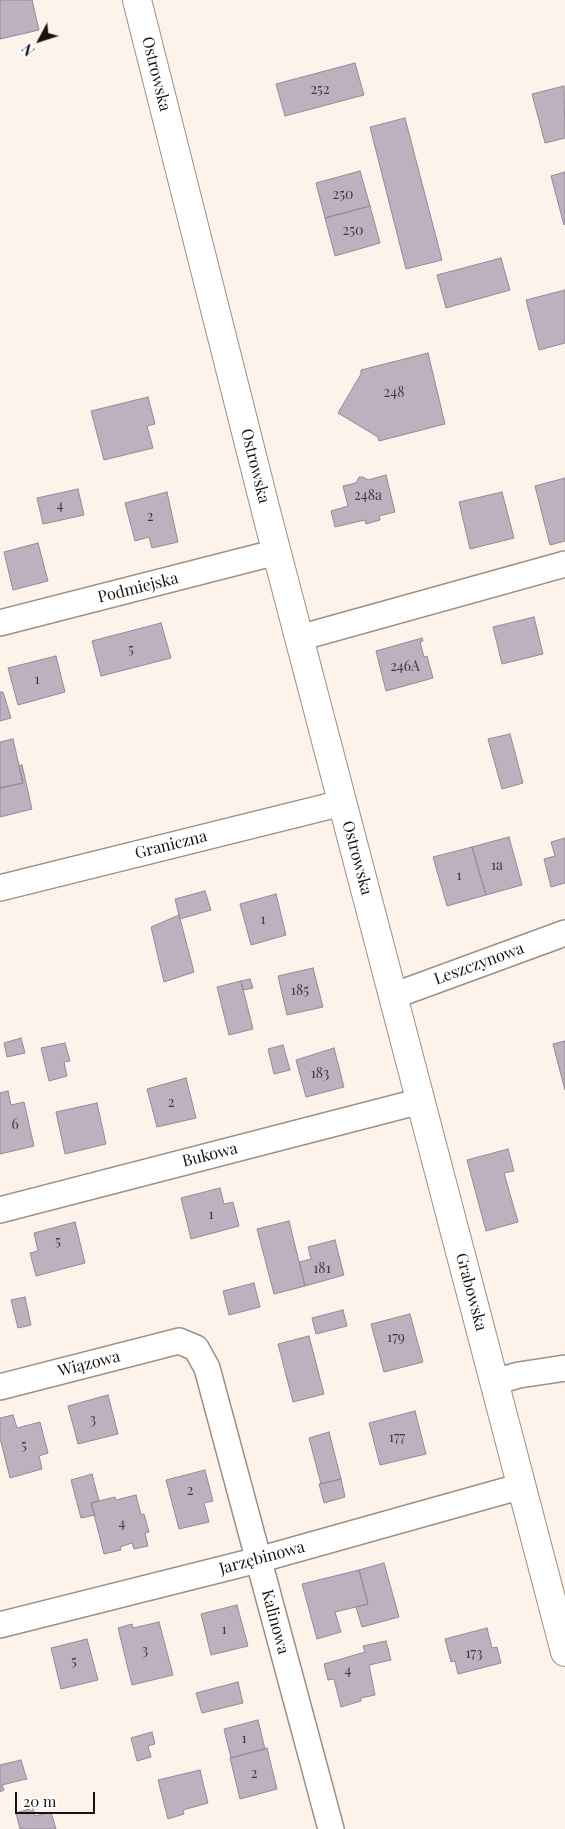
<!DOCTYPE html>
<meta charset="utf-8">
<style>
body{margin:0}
#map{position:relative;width:565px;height:1829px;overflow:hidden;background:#fef3eb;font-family:"Playfair Display",serif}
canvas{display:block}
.north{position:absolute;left:15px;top:15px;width:50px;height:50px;-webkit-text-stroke:4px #fff;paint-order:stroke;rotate:230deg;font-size:14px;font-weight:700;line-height:20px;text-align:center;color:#19130e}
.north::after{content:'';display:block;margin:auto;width:18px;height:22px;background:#19130e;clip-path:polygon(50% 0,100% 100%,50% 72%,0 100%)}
.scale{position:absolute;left:15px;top:1792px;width:80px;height:22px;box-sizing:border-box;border:2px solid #19130e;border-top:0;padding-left:6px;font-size:15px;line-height:18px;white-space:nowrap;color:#19130e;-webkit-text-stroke:4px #fff;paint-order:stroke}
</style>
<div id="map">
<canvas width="565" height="1829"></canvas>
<div class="north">N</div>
<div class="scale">20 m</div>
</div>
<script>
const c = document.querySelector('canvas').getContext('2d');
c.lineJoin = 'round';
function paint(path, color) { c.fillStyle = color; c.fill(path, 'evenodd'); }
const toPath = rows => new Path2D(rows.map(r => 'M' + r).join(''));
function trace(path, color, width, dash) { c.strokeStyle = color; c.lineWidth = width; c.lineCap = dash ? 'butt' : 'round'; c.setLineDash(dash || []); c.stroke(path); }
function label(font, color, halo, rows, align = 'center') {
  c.font = font + ' "Playfair Display",serif'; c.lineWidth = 4.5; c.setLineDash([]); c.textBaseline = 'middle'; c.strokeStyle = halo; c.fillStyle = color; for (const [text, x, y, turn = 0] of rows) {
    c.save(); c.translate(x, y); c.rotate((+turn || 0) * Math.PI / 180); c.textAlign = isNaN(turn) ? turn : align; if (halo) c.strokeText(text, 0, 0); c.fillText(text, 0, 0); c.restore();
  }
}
const building = toPath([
 [0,0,32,0,39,30,0,39,0,0],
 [355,63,364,95,285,116,276,84,355,63],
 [564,86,565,138,545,143,532,94,564,86],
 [405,118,442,260,406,269,370,127,405,118],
 [360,171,370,206,325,218,316,183,360,171],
 [565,172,565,224,564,225,551,176,565,172],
 [370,206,380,243,335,256,325,218,370,206],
 [501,258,510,290,446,308,437,275,501,258],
 [565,290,565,343,539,350,526,300,565,290],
 [428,353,445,424,379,441,378,437,338,413,361,374,361,370,428,353],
 [148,397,155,424,147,426,153,448,104,460,91,411,148,397],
 [386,475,395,512,379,516,380,520,366,524,365,520,335,527,331,511,348,506,343,486,356,483,359,477,363,477,368,480,386,475],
 [565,478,565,541,550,545,535,486,565,478],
 [78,489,84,515,43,524,37,498,78,489],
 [167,492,178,542,152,548,149,537,135,541,125,503,167,492],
 [502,492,514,538,470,549,459,502,502,492],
 [38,543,48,581,13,590,4,552,38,543],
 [534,617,543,654,502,664,493,627,534,617],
 [161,623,171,658,101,676,92,641,161,623],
 [422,638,423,641,420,642,424,657,427,656,433,678,386,691,376,651,422,638],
 [56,656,65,692,18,705,8,668,56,656],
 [0,692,3,692,11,718,0,721,0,692],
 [510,734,523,783,502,789,488,739,510,734],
 [13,739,23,783,0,788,0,742,13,739],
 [22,765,32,809,0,817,0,788,23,783,19,766,22,765],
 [509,837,522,885,486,895,472,847,509,837],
 [565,838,565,883,551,887,544,859,555,856,551,842,565,838],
 [472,847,486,895,447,906,433,857,472,847],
 [205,891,211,910,180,919,175,899,205,891],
 [276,894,286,935,251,945,240,904,276,894],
 [179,915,194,972,164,982,151,927,179,915],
 [313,968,323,1007,287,1015,278,976,313,968],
 [250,979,253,988,243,990,241,981,250,979],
 [241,981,253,1029,229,1035,217,987,241,981],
 [21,1038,25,1053,7,1057,4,1043,21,1038],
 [565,1041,565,1090,553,1044,565,1041],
 [65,1043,70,1061,64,1062,67,1076,49,1081,41,1048,65,1043],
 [283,1045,290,1070,274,1074,268,1049,283,1045],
 [334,1048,344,1087,306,1097,296,1060,334,1048],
 [186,1078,196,1118,157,1127,147,1089,186,1078],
 [8,1091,11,1105,24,1102,34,1146,0,1154,0,1093,8,1091],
 [97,1103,106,1144,65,1154,56,1112,97,1103],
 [508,1149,514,1171,504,1173,518,1222,486,1231,467,1160,508,1149],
 [220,1188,224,1204,233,1202,239,1226,191,1239,181,1198,220,1188],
 [289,1221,305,1286,274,1294,257,1229,289,1221],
 [75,1222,85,1263,36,1276,30,1253,38,1251,34,1233,75,1222],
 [335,1240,344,1275,305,1286,299,1262,311,1259,308,1247,335,1240],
 [254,1283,260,1307,229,1315,223,1291,254,1283],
 [25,1297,31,1325,18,1328,11,1300,25,1297],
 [343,1310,347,1326,316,1334,312,1318,343,1310],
 [410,1314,423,1362,384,1372,371,1324,410,1314],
 [309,1336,324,1394,293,1402,278,1344,309,1336],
 [108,1395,118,1434,78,1444,68,1406,108,1395],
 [415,1411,426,1454,380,1465,369,1423,415,1411],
 [13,1415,17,1428,40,1422,48,1453,39,1456,42,1469,10,1478,0,1438,0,1418,13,1415],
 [329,1432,341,1479,321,1484,309,1438,329,1432],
 [205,1470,213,1501,204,1503,209,1522,179,1529,166,1480,205,1470],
 [92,1474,99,1501,91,1503,95,1515,81,1518,71,1480,92,1474],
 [341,1479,345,1497,324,1503,319,1484,341,1479],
 [136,1495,141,1515,144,1514,149,1532,145,1533,148,1546,134,1549,132,1543,120,1547,121,1550,104,1554,91,1503,115,1497,116,1500,136,1495],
 [384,1563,399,1617,362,1627,356,1607,368,1604,359,1570,384,1563],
 [359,1570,368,1604,335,1612,341,1632,317,1639,302,1584,359,1570],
 [237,1605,248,1646,211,1655,201,1614,237,1605],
 [159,1622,173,1675,132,1685,118,1628,132,1624,133,1628,159,1622],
 [487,1628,492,1648,497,1647,501,1663,458,1674,455,1661,451,1662,445,1639,487,1628],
 [87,1639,98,1680,61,1689,51,1648,87,1639],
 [386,1641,391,1660,369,1665,375,1695,361,1698,361,1701,341,1707,334,1679,328,1680,324,1664,365,1652,363,1646,386,1641],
 [238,1682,243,1703,202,1713,196,1693,238,1682],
 [258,1720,265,1749,231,1758,224,1729,258,1720],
 [152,1732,155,1744,148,1746,151,1757,137,1761,131,1738,152,1732],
 [267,1748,277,1789,240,1799,230,1758,267,1748],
 [21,1760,27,1780,26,1779,2,1785,4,1790,0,1792,0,1765,21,1760],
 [200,1770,208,1803,183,1810,184,1814,168,1819,158,1780,200,1770],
 [33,1808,35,1816,51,1812,56,1829,20,1829,16,1813,33,1808]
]);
paint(building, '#bdb0bf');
trace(building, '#958997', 1);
const street = toPath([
 [0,623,277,552],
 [299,638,565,564],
 [0,888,342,803],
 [393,996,565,933],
 [0,1210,421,1101],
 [494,1382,519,1375,565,1368],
 [0,1387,179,1341,196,1348,207,1368,331,1829],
 [0,1625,258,1560,522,1486]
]);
const secondary = toPath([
 [137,0,269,523,565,1652]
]);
trace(street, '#9f8f83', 28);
trace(secondary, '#9f8f83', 30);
trace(street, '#fff', 25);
trace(secondary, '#fff', 28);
label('14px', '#423a3a', null, [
 ["252",320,90],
 ["250",343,195],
 ["250",353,231],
 ["248",394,393],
 ["248a",368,496],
 ["4",60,506],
 ["2",150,517],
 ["5",131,650],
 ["246A",405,667],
 ["1",37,680],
 ["1a",497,866],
 ["1",459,876],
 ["1",263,920],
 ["185",300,991],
 ["183",320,1074],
 ["2",171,1103],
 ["6",15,1125],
 ["1",211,1215],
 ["5",58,1242],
 ["181",322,1269],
 ["179",396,1338],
 ["3",93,1420],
 ["177",397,1438],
 ["5",24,1446],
 ["2",190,1491],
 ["4",122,1524],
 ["1",224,1630],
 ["3",145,1651],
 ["173",474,1654],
 ["5",74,1662],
 ["4",348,1671],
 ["1",244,1739],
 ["2",254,1774]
]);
label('16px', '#19130e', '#fff', [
 ["Ostrowska",156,74,76],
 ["Ostrowska",255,466,76],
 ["Podmiejska",138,588,-14],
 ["Graniczna",171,845,-14],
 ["Ostrowska",357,858,75],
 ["Leszczynowa",479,964,-20],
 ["Bukowa",210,1155,-14],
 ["Grabowska",471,1292,75],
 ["Wiązowa",89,1364,-14],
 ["Jarzębinowa",262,1558,-15],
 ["Kalinowa",275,1622,75]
]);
</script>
